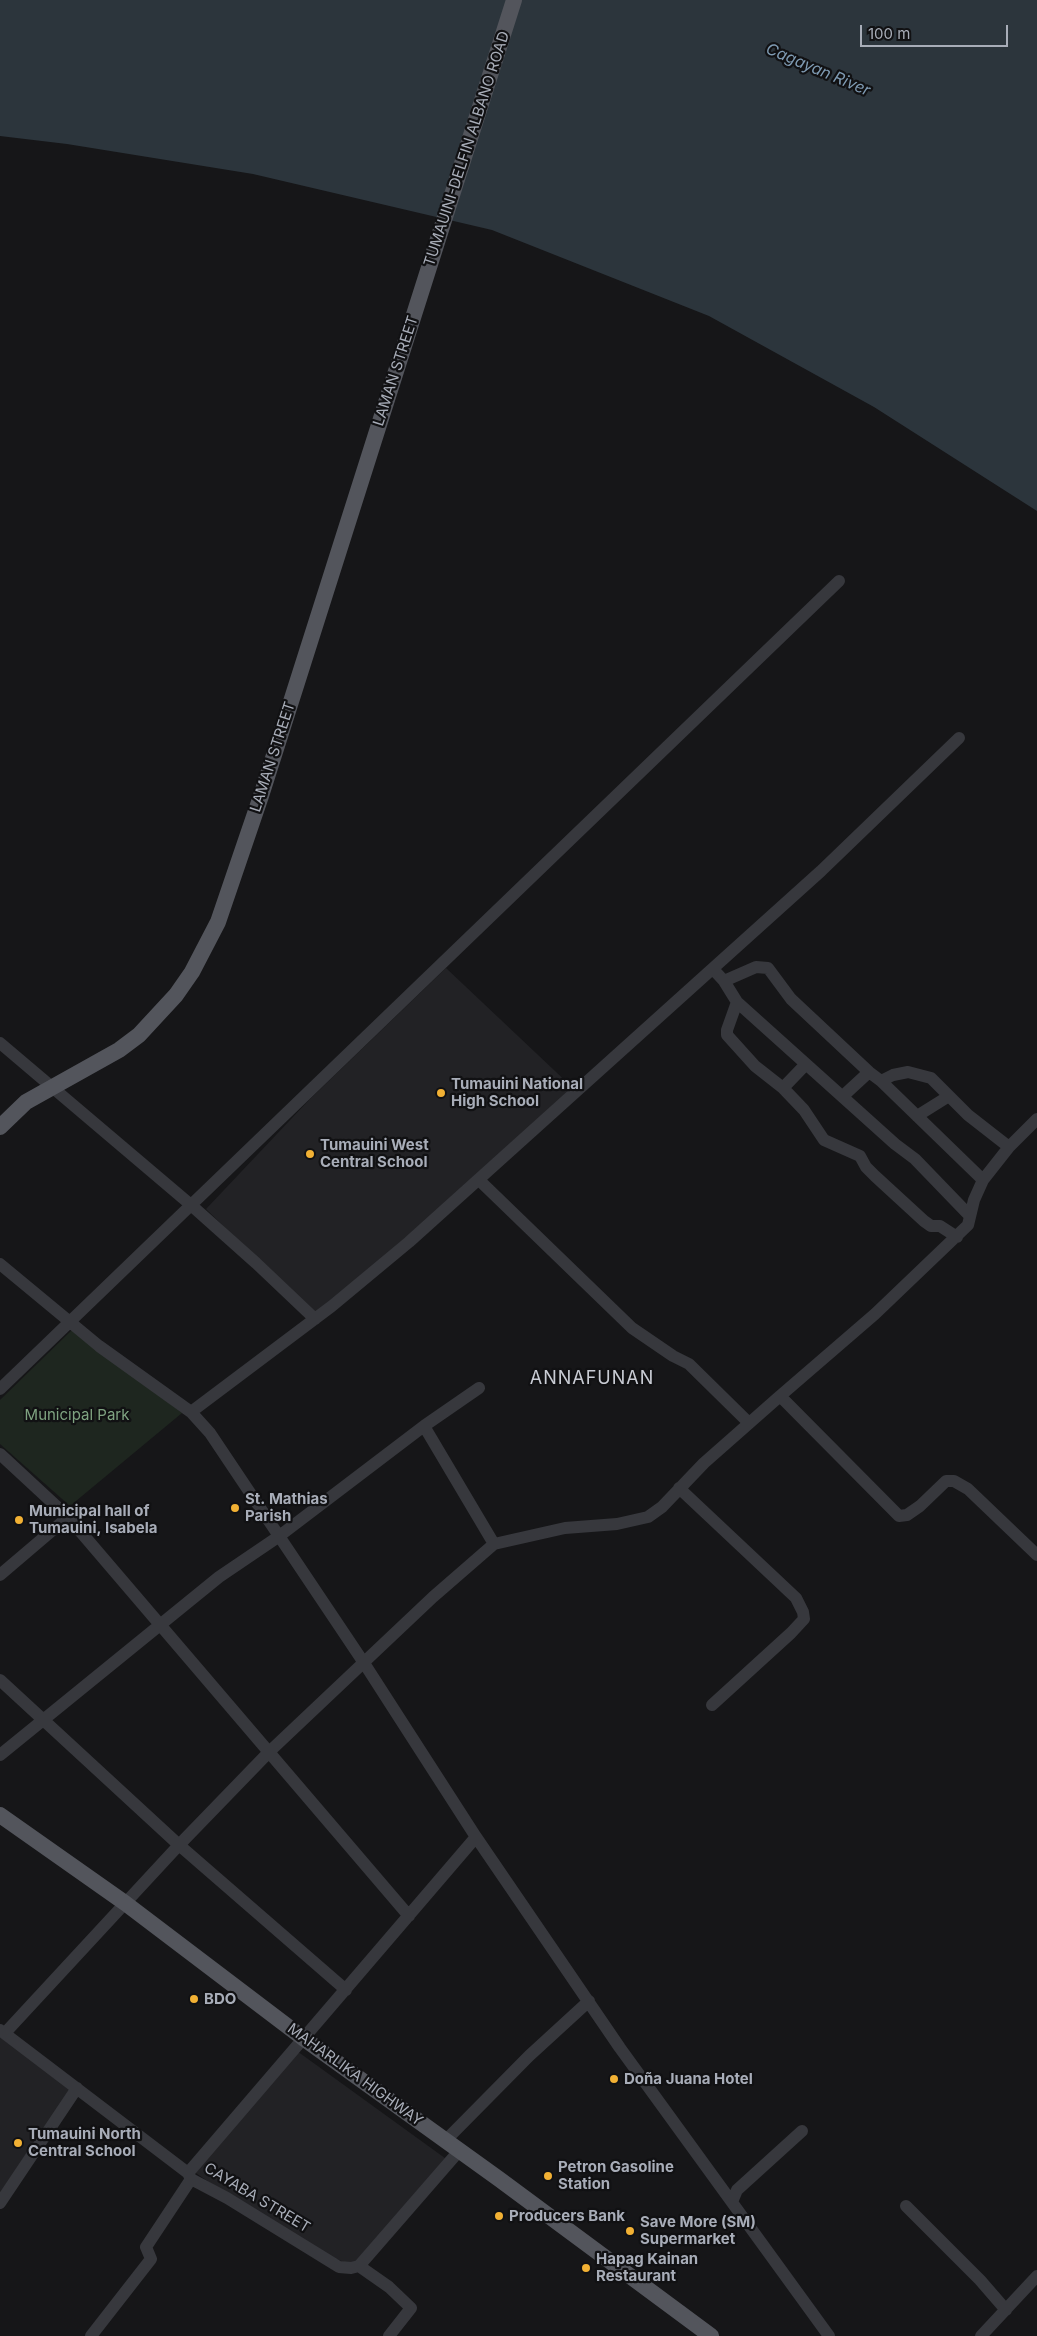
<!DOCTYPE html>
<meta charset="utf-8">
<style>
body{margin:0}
#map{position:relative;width:1037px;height:2336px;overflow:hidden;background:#161618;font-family:Inter,sans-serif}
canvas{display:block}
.scale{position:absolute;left:860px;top:25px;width:148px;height:22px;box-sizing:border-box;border:2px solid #a8adb8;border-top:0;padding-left:6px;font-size:15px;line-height:18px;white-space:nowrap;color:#a8adb8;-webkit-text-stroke:4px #111113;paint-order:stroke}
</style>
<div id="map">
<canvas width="1037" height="2336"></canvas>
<div class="scale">100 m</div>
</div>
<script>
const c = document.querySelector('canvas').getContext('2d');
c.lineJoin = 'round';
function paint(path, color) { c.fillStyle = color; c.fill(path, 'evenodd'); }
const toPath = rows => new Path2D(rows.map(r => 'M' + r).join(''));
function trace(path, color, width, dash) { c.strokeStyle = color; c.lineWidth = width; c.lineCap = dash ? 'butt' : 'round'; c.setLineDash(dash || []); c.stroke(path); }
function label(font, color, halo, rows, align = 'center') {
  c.font = font + ' Inter,sans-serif'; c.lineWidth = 4.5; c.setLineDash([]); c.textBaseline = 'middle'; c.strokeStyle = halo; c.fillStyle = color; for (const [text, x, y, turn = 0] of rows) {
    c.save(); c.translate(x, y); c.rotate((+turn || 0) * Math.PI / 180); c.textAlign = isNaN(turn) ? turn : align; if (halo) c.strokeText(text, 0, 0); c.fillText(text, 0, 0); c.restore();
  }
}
paint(toPath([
 [446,968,573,1088,427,1222,316,1313,281,1283,206,1209,310,1099],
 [0,2035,74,2087,0,2198],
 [297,2051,449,2161,358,2262,344,2262,323,2254,256,2215,193,2171]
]), '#222225');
paint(toPath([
 [73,1329,182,1413,70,1506,0,1444,0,1400]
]), '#1e261f');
paint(toPath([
 [0,0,1037,0,1037,511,874,407,709,316,492,230,253,174,67,144,0,136]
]), '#2c353c');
trace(toPath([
 [713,969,724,981,737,1002,895,1144,915,1159,970,1216],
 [724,981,756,967,768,968,791,999,869,1072,881,1081,983,1180],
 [737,1002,727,1030,727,1035,755,1066,783,1088,806,1064],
 [0,1043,191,1205,256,1263,315,1319],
 [881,1081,893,1075,908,1072,931,1078,968,1115,1009,1147],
 [783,1088,804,1110,824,1140,860,1156,866,1167,875,1176,924,1221,931,1226,940,1226,957,1237],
 [843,1096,869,1072],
 [917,1116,949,1096],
 [479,1180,632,1328,673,1356,689,1364,749,1423],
 [0,1264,99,1346,191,1412,210,1433,364,1663,476,1837,620,2048,829,2336],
 [0,1389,839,581],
 [780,1396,875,1314,968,1225,974,1200,983,1180,1009,1147,1037,1119],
 [191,1412,332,1306,409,1242,821,871,959,738],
 [424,1426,494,1544],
 [0,1454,68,1517,409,1916],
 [679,1488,796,1598,803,1612,804,1619,791,1633,712,1705],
 [0,1575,68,1517],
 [0,1680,179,1845,346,1990],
 [0,1755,219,1577,278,1537,424,1426,479,1388],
 [0,2030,188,2173,191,2179,227,2198,339,2267,351,2268,359,2266,459,2151],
 [5,2033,179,1845,269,1752,433,1597,494,1544,565,1528,617,1524,648,1517,662,1507,704,1463,780,1396,899,1516,907,1515,920,1506,946,1481,954,1481,968,1489,1037,1555],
 [445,2141,529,2056,589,2001],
 [188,2173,476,1837],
 [732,2202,737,2190,802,2131],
 [0,2203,77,2088],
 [906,2206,980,2280,1006,2310],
 [359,2266,389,2287,411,2308,389,2336],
 [91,2336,151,2259,146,2247,191,2179],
 [981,2336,1037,2276]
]), '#37383d', 12);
trace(toPath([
 [0,1127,26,1102,119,1050,139,1035,176,995,192,972,218,922,261,796,514,0],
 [0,1815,125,1903,303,2038,499,2179,711,2336]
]), '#53555c', 16);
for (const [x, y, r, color] of [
 [441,1093,5,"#f2b134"],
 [310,1154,5,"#f2b134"],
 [235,1508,5,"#f2b134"],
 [19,1520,5,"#f2b134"],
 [194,1999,5,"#f2b134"],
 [614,2079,5,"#f2b134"],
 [18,2143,5,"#f2b134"],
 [548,2176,5,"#f2b134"],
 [499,2216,5,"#f2b134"],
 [630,2231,5,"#f2b134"],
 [586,2268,5,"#f2b134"]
]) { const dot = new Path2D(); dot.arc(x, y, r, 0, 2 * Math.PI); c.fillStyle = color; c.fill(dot); trace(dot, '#111113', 2); }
label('15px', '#a8adb8', '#111113', [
 ["TUMAUINI-DELFIN ALBANO ROAD",467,149,-72],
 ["LAMAN STREET",396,371,-72],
 ["LAMAN STREET",273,757,-72],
 ["MAHARLIKA HIGHWAY",355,2075,36],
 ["CAYABA STREET",257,2198,31]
]);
label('bold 15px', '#a8adb8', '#111113', [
 ["Tumauini National",451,1084],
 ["High School",451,1101],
 ["Tumauini West",320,1145],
 ["Central School",320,1162],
 ["St. Mathias",245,1499],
 ["Parish",245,1516],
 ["Municipal hall of",29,1511],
 ["Tumauini, Isabela",29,1528],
 ["BDO",204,1999],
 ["Doña Juana Hotel",624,2079],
 ["Tumauini North",28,2134],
 ["Central School",28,2151],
 ["Petron Gasoline",558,2167],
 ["Station",558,2184],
 ["Producers Bank",509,2216],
 ["Save More (SM)",640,2222],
 ["Supermarket",640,2239],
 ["Hapag Kainan",596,2259],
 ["Restaurant",596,2276]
], 'left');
label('15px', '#7fa381', '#111113', [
 ["Municipal Park",77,1415]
]);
label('italic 16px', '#7f9bb3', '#111113', [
 ["Cagayan River",818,70,23]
]);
c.letterSpacing = '1px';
label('18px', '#c9ccd4', '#111113', [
 ["ANNAFUNAN",592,1379]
]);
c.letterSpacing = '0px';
</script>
